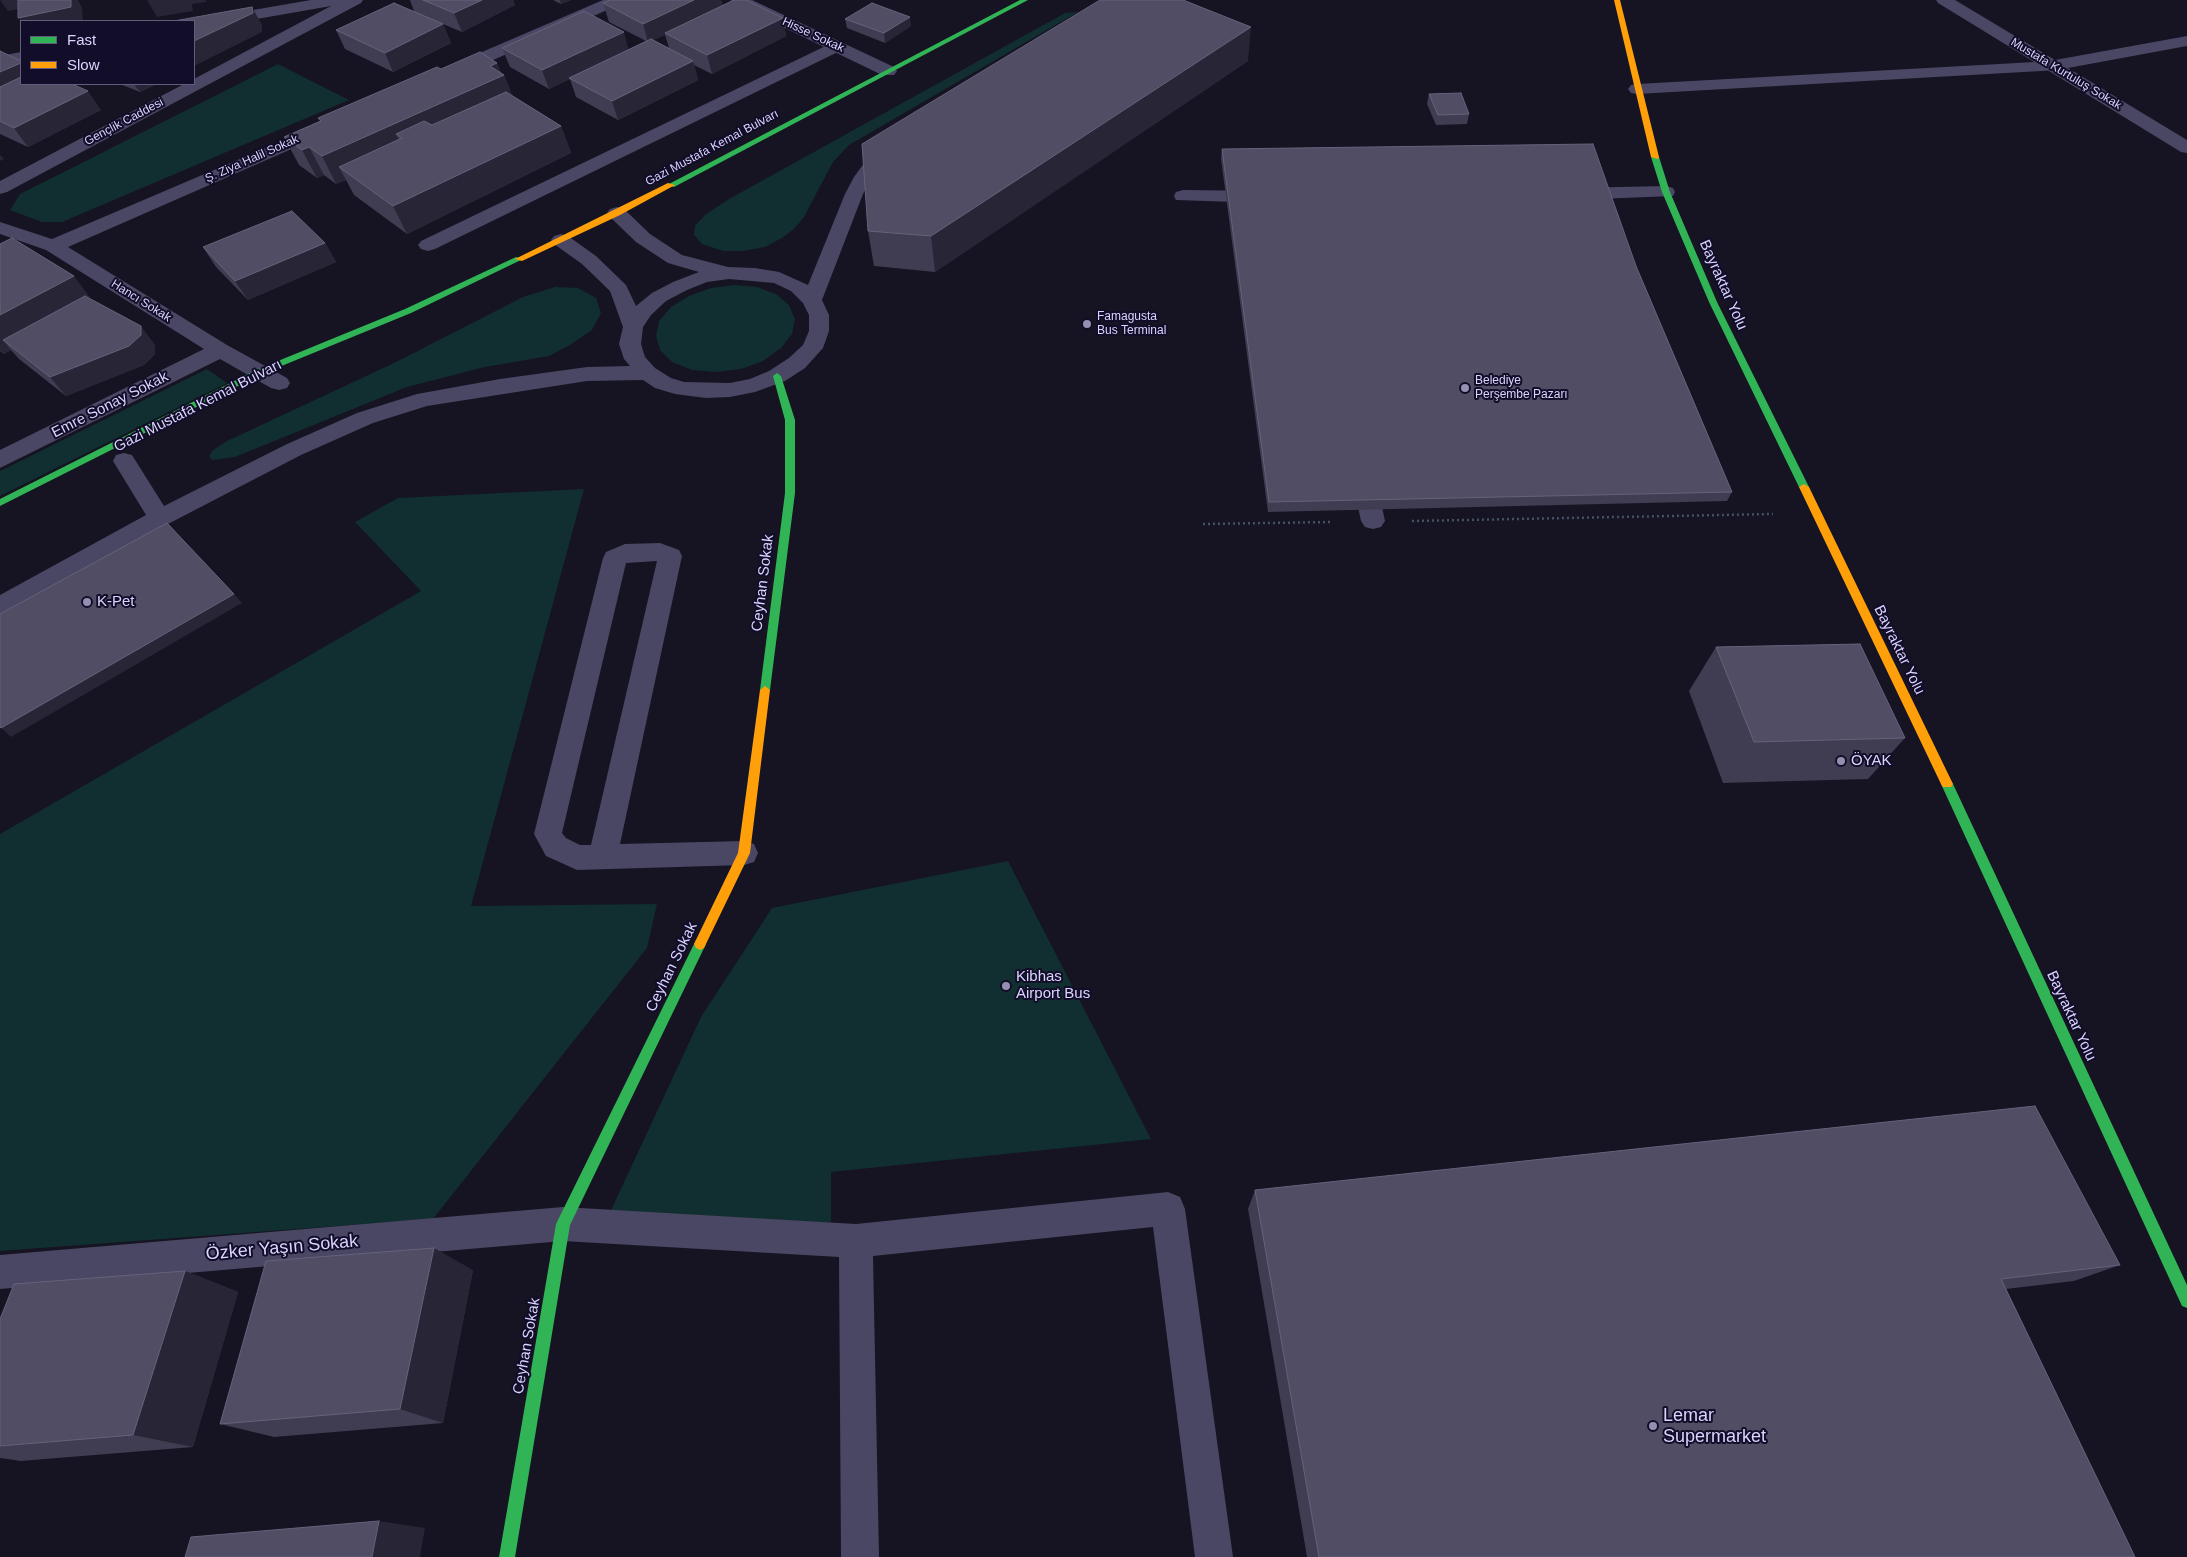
<!DOCTYPE html>
<meta charset="utf-8">
<style>
body{margin:0}
#map{position:relative;width:2187px;height:1557px;overflow:hidden;background:#161322;font-family:Arial,sans-serif}
canvas{display:block}
.legend{position:absolute;left:20px;top:20px;width:175px;height:65px;box-sizing:border-box;background:#120d28;border:1px solid #625d7e;margin:0;padding:6px 9px;list-style:none;font-size:15px;color:#dad4ff}
.legend li{display:flex;align-items:center;gap:10px;height:25px}
.legend b{width:25px;border:1px solid #625d7e}
</style>
<div id="map">
<canvas width="2187" height="1557"></canvas>
<ul class="legend">
<li><b style="height:6px;background:#30b455"></b>Fast</li>
<li><b style="height:6px;background:#ff9f0a"></b>Slow</li>
</ul>
</div>
<script>
const c = document.querySelector('canvas').getContext('2d');
c.lineJoin = 'round';
function paint(path, color) { c.fillStyle = color; c.fill(path, 'evenodd'); }
const toPath = rows => new Path2D(rows.map(r => 'M' + r).join(''));
function trace(path, color, width, dash) { c.strokeStyle = color; c.lineWidth = width; c.lineCap = dash ? 'butt' : 'round'; c.setLineDash(dash || []); c.stroke(path); }
function label(font, color, halo, rows, align = 'center') {
  c.font = font + ' Arial,sans-serif'; c.lineWidth = 4; c.setLineDash([]); c.textBaseline = 'middle'; c.strokeStyle = halo; c.fillStyle = color; for (const [text, x, y, turn = 0] of rows) {
    c.save(); c.translate(x, y); c.rotate((+turn || 0) * Math.PI / 180); c.textAlign = isNaN(turn) ? turn : align; if (halo) c.strokeText(text, 0, 0); c.fillText(text, 0, 0); c.restore();
  }
}
paint(toPath([
 [1078,12,849,145,833,162,804,217,794,229,782,238,765,247,743,251,723,251,702,244,694,235,695,226,705,215,729,199,1065,13],
 [278,64,349,100,62,222,42,222,10,210,20,194],
 [734,285,757,287,776,294,789,305,795,319,792,334,781,348,763,361,741,369,716,372,692,370,672,362,660,350,656,336,659,321,671,307,689,296,711,288],
 [555,287,578,288,596,298,601,313,592,330,570,345,549,356,485,367,407,387,235,457,212,460,209,456,213,450,227,441,396,362,523,297],
 [207,369,227,383,0,496,0,471],
 [584,489,471,906,657,904,647,948,433,1219,0,1251,0,834,421,591,355,522,398,498],
 [1008,861,1151,1139,831,1172,831,1222,661,1237,612,1216,612,1208,701,1017,772,908]
]), '#112e30');
trace(toPath([
 [1412,521,1773,514],
 [1203,524,1331,522]
]), '#445263', 2.5, [2, 3]);
paint(toPath([
 [836,41,842,42,844,46,842,50,435,249,428,251,421,249,418,245,421,241,836,41],
 [2053,61,2059,62,2062,66,2059,70,1637,94,1631,93,1628,89,1631,85,1637,84,2053,61],
 [1666,186,1673,188,1675,192,1673,196,1572,200,1565,198,1563,194,1565,190,1572,188,1666,186],
 [1183,190,1264,191,1271,193,1273,197,1271,201,1264,203,1176,200,1174,196,1176,192,1183,190],
 [1363,466,1371,468,1375,474,1385,521,1381,527,1373,529,1365,527,1361,521,1351,474,1355,468,1363,466],
 [660,543,679,550,682,556,620,844,744,841,754,844,758,853,754,862,744,865,577,870,546,856,534,834,603,558,606,552,625,544,660,543],
 [657,561,591,845,580,845,566,838,562,833,626,563,657,561],
 [1168,1192,1180,1197,1185,1209,1233,1557,1195,1557,1153,1227,873,1256,879,1557,841,1557,839,1257,563,1241,551,1236,546,1224,551,1212,563,1207,856,1224,1168,1192]
]), '#494763');
paint(toPath([
 [311,0,363,0,361,3,7,192,0,194,0,181,184,84,194,84,194,79,331,6,194,30,194,21,189,21,311,0],
 [603,0,625,0,623,3,459,75,453,76,447,75,444,71,447,67,603,0],
 [731,0,752,0,894,67,897,71,894,75,882,75,733,3,731,0],
 [1936,0,1955,0,2055,60,2187,36,2187,46,2068,68,2187,140,2187,153,2181,152,1938,3,1936,0],
 [21,52,21,62,0,66,0,56,21,52],
 [322,124,328,125,331,129,328,133,68,247,227,345,287,378,290,383,287,388,279,390,271,388,220,359,0,468,0,450,204,349,46,250,0,234,0,222,52,239,322,124],
 [887,139,893,140,896,144,872,178,863,194,822,300,829,315,829,331,823,348,805,368,785,381,755,392,730,397,706,398,675,394,655,388,643,380,587,381,427,406,373,423,301,455,168,524,9,614,0,616,0,595,146,515,113,461,116,455,124,453,132,455,164,506,285,445,357,413,417,394,500,379,587,367,630,366,624,359,619,344,623,327,610,291,582,264,554,244,551,240,554,236,561,234,568,236,596,256,626,285,636,306,652,293,673,282,699,272,668,263,636,242,610,217,607,213,610,209,617,207,624,209,650,234,682,255,728,267,755,268,779,272,808,285,845,194,854,177,881,140,887,139],
 [729,279,774,283,791,291,803,303,809,315,809,331,803,345,789,358,769,371,750,379,730,383,684,382,671,378,655,368,645,357,641,344,643,327,651,315,666,301,687,290,707,282,729,279],
 [563,1207,575,1212,580,1224,575,1236,563,1241,0,1289,0,1255,563,1207]
]), '#494763');
paint(toPath([
 [1020,0,1028,0,674,187,667,185,1020,0],
 [1652,155,1659,157,1670,192,1717,302,1809,487,1807,489,1801,489,1799,487,1709,302,1662,192,1651,157,1652,155],
 [516,257,523,259,411,313,262,374,0,506,0,499,256,370,405,309,516,257],
 [777,373,781,376,795,420,795,493,770,690,765,694,760,690,785,493,785,420,773,376,777,373],
 [1947,779,1951,781,1953,784,2187,1285,2187,1308,2182,1306,1941,784,1943,781,1947,779],
 [700,938,704,940,706,944,570,1225,515,1557,499,1557,556,1224,696,940,700,938]
]), '#30b455');
paint(toPath([
 [1614,0,1620,0,1659,157,1658,159,1651,157,1614,0],
 [668,183,675,185,620,215,522,261,515,259,668,183],
 [1804,484,1809,487,1953,784,1951,787,1943,787,1941,784,1799,487,1804,484],
 [765,686,770,690,750,853,704,948,700,950,696,948,694,944,738,853,760,690,765,686]
]), '#ff9f0a');
paint(toPath([
 [410,0,513,0,515,5,462,32,443,24,451,43,393,72,345,49,336,30,414,11],
 [553,0,571,0,561,4],
 [721,0,723,6,783,18,786,36,712,74,694,65,698,80,618,120,576,97,570,79,549,89,510,67,502,48,629,49,646,41,609,22,603,3],
 [665,35,669,48,653,40],
 [845,19,911,26,885,43,847,28],
 [0,51,21,84,101,110,28,147,0,134],
 [1248,61,935,272,874,266,868,231],
 [497,63,501,73,504,75,512,95,561,126,571,153,407,234,354,195,346,180,336,184,324,175,317,178,299,165,284,137,320,121,318,118,441,69],
 [120,84,157,84,140,92],
 [1429,94,1469,114,1467,124,1436,125,1427,104],
 [1222,149,1636,266,1732,492,1727,501,1268,512,1221,159],
 [325,243,336,262,248,300,216,267,203,247],
 [0,244,92,300,155,345,155,354,144,365,66,396,19,359,11,350,4,354,0,351],
 [1716,647,1905,738,1868,779,1723,783,1689,691],
 [1255,1190,2120,1265,2074,1281,2006,1289,2135,1557,1307,1557,1248,1209],
 [473,1270,443,1423,274,1437,220,1424],
 [185,1271,238,1292,193,1447,21,1461,0,1458,0,1319]
]), '#403c51');
paint(toPath([
 [0,0,78,0,82,8,83,21,21,21,21,22,18,18,68,0,8,11],
 [147,0,206,0,206,2,192,4,193,11,157,17],
 [482,0,513,0,515,5,462,32,454,13],
 [560,0,571,0,561,4],
 [694,0,721,0,723,7,665,33,665,35,648,42,643,24],
 [252,7,262,25,262,32,194,66,194,41],
 [910,17,911,26,885,43,884,33],
 [783,18,786,36,712,74,707,55],
 [443,24,451,43,393,72,385,53],
 [1251,27,1248,61,935,272,931,236],
 [624,32,629,51,569,78,570,79,549,89,542,70],
 [693,61,698,80,618,120,612,101],
 [21,63,21,84,0,97,0,72],
 [497,63,502,76,504,75,515,102,402,138,396,134,405,153,339,167,346,180,336,184,322,156],
 [134,84,157,84,140,92],
 [88,91,101,110,28,147,14,128],
 [561,126,571,153,407,234,393,206],
 [309,147,324,175,317,178,302,150],
 [0,155,4,159,0,161],
 [325,243,336,262,248,300,235,281],
 [74,276,95,304,3,340,11,350,4,354,0,350,0,315],
 [141,326,155,345,155,354,144,365,66,396,50,377],
 [234,594,242,603,11,737,1,728],
 [434,1248,473,1270,443,1423,400,1409],
 [185,1271,238,1292,193,1447,133,1435],
 [379,1521,425,1528,420,1557,372,1557]
]), '#282536');
const building = toPath([
 [18,0,71,0,71,7,18,18,18,0],
 [423,0,482,0,454,13,423,0],
 [610,0,694,0,643,24,603,3,610,0],
 [734,0,746,0,783,18,707,55,665,33,734,0],
 [1100,0,1183,0,1251,27,931,236,868,231,862,144,1100,0],
 [394,3,443,24,385,53,336,30,394,3],
 [872,3,910,17,884,33,845,19,872,3],
 [252,7,253,13,194,41,194,21,174,21,252,7],
 [584,11,624,32,542,70,502,48,584,11],
 [651,39,693,61,612,101,569,78,651,39],
 [0,51,21,61,21,63,0,72,0,51],
 [480,52,497,63,490,66,504,75,322,156,309,147,302,150,284,137,321,121,318,118,437,67,441,69,480,52],
 [21,77,21,84,72,84,88,91,14,128,0,121,0,87,21,77],
 [506,92,561,126,393,206,339,167,402,138,396,134,424,121,432,125,506,92],
 [1461,93,1469,114,1438,115,1429,94,1461,93],
 [1593,144,1636,266,1732,492,1269,502,1222,149,1593,144],
 [292,211,325,243,235,281,203,247,292,211],
 [12,238,74,276,0,315,0,244,12,238],
 [85,296,141,326,141,335,129,346,50,377,3,340,85,296],
 [167,523,234,594,1,728,0,727,0,614,167,523],
 [1860,644,1905,738,1754,742,1716,647,1860,644],
 [2035,1106,2120,1265,2001,1279,2135,1557,1319,1557,1255,1190,2035,1106],
 [434,1248,400,1409,220,1424,266,1261,434,1248],
 [185,1271,133,1435,0,1446,0,1319,14,1284,185,1271],
 [379,1521,372,1557,185,1557,191,1537,379,1521]
]);
paint(building, '#504d64');
trace(building, '#66627c', 1);
for (const [x, y, r, color] of [
 [1087,324,5,"#9590b2"],
 [1465,388,5,"#9590b2"],
 [87,602,5,"#9590b2"],
 [1841,761,5,"#9590b2"],
 [1006,986,5,"#9590b2"],
 [1653,1426,5,"#9590b2"]
]) { const dot = new Path2D(); dot.arc(x, y, r, 0, 2 * Math.PI); c.fillStyle = color; c.fill(dot); trace(dot, '#120d28', 2); }
label('12px', '#dad4ff', '#120d28', [
 ["Hisse Sokak",813,35,25],
 ["Mustafa Kurtuluş Sokak",2066,74,31],
 ["Gençlik Caddesi",124,122,-28],
 ["Gazi Mustafa Kemal Bulvarı",712,148,-28],
 ["Ş. Ziya Halil Sokak",252,159,-24],
 ["Hancı Sokak",141,301,32]
]);
label('12px', '#dad4ff', '#120d28', [
 ["Famagusta",1097,317],
 ["Bus Terminal",1097,331],
 ["Belediye",1475,381],
 ["Perşembe Pazarı",1475,395]
], 'left');
label('15px', '#dad4ff', '#120d28', [
 ["Bayraktar Yolu",1723,285,66],
 ["Emre Sonay Sokak",110,405,-27],
 ["Gazi Mustafa Kemal Bulvarı",198,406,-27],
 ["Ceyhan Sokak",763,583,-83],
 ["Bayraktar Yolu",1899,650,64],
 ["Ceyhan Sokak",672,967,-64],
 ["Bayraktar Yolu",2071,1016,65],
 ["Ceyhan Sokak",527,1346,-80]
]);
label('15px', '#dad4ff', '#120d28', [
 ["K-Pet",97,602],
 ["ÖYAK",1851,761],
 ["Kibhas",1016,977],
 ["Airport Bus",1016,994]
], 'left');
label('18px', '#dad4ff', '#120d28', [
 ["Özker Yaşın Sokak",282,1248,-5]
]);
label('18px', '#dad4ff', '#120d28', [
 ["Lemar",1663,1416],
 ["Supermarket",1663,1437]
], 'left');
</script>
